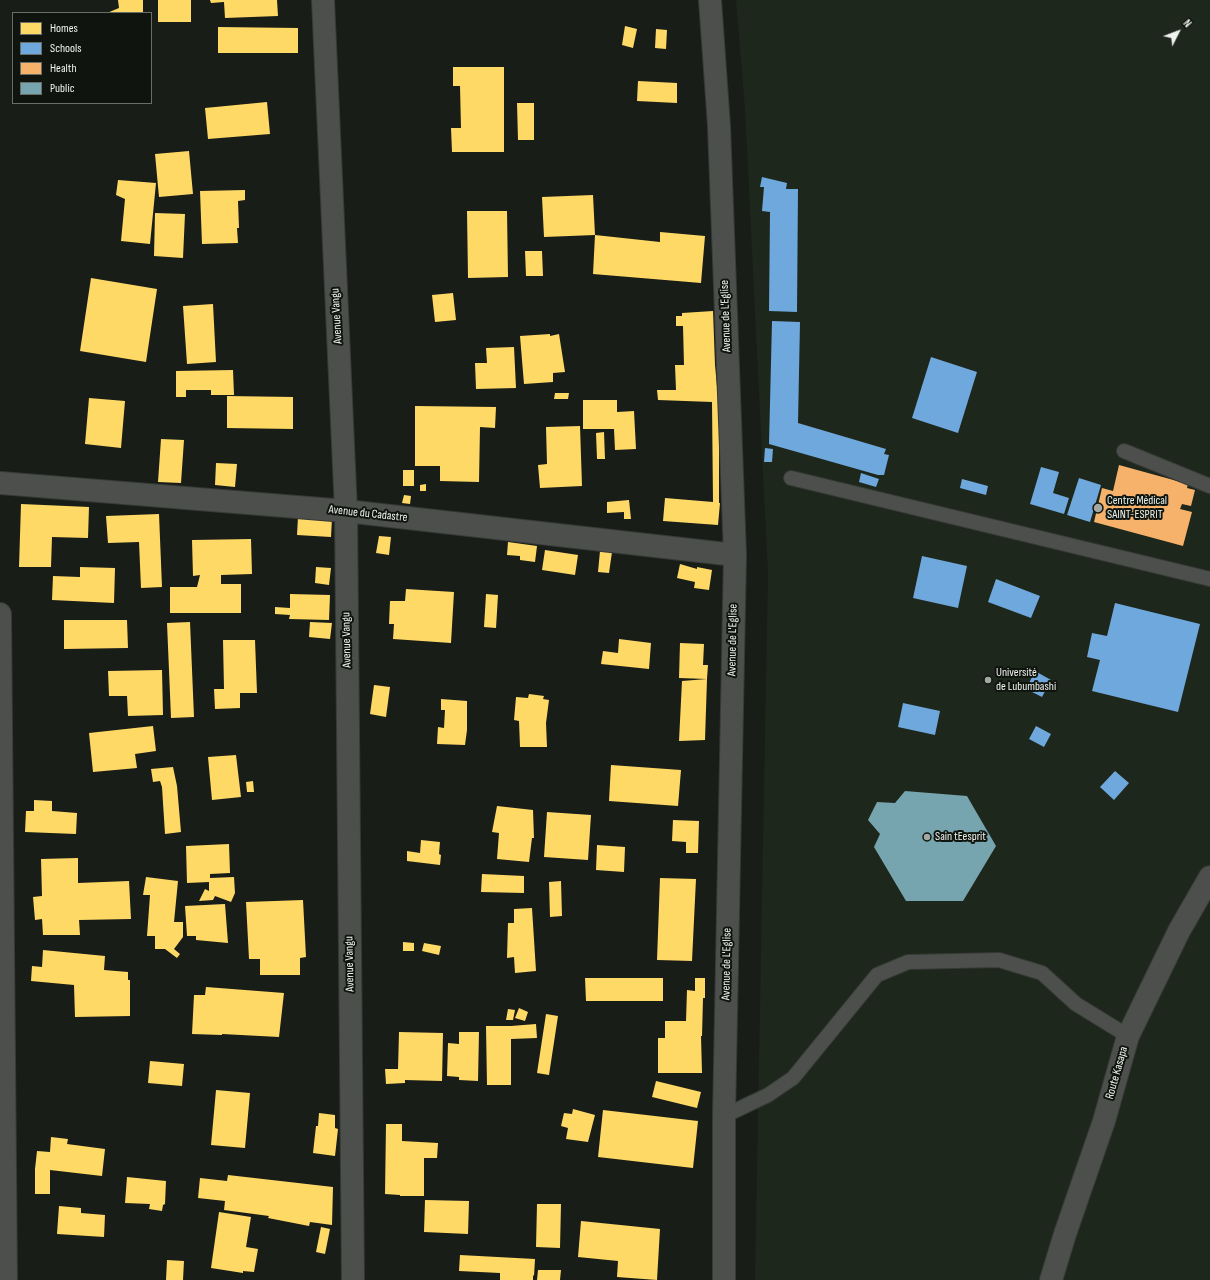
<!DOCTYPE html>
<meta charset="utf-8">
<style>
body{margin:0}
#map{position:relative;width:1210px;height:1280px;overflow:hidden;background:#191d18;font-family:"Sofia Sans Condensed",sans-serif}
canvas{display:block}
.legend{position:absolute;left:12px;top:12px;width:140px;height:92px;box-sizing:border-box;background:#0f150e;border:1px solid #696e68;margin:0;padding:5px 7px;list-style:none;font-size:12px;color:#eff3ee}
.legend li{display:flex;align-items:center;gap:8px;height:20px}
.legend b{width:20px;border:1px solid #696e68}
.north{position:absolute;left:1158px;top:12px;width:40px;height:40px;-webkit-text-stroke:3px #0f150e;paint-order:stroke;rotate:48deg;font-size:11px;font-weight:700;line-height:16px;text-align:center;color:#eff3ee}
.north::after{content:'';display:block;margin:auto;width:14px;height:18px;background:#eff3ee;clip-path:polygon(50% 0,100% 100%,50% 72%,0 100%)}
</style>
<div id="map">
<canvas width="1210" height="1280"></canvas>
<ul class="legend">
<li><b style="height:11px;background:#ffd966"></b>Homes</li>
<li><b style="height:11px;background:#6fa8dc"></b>Schools</li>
<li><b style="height:11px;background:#f6b26b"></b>Health</li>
<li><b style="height:11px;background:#76a5af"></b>Public</li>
</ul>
<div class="north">N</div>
</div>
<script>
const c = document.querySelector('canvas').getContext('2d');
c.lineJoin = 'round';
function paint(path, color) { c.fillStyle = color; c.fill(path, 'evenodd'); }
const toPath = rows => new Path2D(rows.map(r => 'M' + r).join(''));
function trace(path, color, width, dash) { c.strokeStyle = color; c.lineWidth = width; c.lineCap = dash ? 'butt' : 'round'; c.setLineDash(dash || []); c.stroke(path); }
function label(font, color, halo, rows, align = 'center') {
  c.font = font + ' "Sofia Sans Condensed",sans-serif'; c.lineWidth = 4; c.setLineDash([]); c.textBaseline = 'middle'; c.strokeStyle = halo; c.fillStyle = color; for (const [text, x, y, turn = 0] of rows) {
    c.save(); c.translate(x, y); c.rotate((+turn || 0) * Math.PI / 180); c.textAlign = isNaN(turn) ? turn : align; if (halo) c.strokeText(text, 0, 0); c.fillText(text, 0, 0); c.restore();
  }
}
paint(toPath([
 [736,0,1210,0,1210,1280,755,1280,768,573,745,109]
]), '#1e271b');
paint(toPath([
 [118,0,143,0,143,13,107,13,119,8],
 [158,0,191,0,191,22,158,22],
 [210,0,277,0,278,16,225,18,224,2,211,3],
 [625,26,637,29,633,48,622,45],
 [218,27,298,28,298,53,218,53],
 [656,29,667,30,666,49,655,48],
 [453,67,504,67,504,152,452,152,451,128,461,128,460,86,453,86],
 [638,81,677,83,677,103,637,101],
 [267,102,270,134,208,139,205,108],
 [517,103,534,103,534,140,518,140],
 [189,151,193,194,159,197,155,154],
 [118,180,156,183,150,244,121,241,125,199,116,195],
 [245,190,245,200,238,201,239,228,237,228,238,243,202,244,200,191],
 [593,195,595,235,544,237,542,197],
 [467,211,507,211,508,277,468,278],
 [155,213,185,214,183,258,154,256],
 [660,232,705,236,701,283,593,274,595,235,660,242],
 [525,251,542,251,543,276,526,276],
 [91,278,157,289,146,362,80,351],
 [453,293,456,320,435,322,432,295],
 [213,304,216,362,187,364,183,306],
 [713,311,715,365,718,397,719,398,719,503,720,503,718,525,663,521,665,498,713,502,712,402,658,400,657,390,676,390,675,365,684,365,683,326,676,326,676,316,682,316,682,313],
 [550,334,550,336,559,334,565,372,553,373,553,382,524,384,520,336],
 [514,347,516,388,476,389,475,363,487,363,486,348],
 [233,370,234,395,211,395,211,390,186,390,186,397,176,397,176,371],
 [555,393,569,393,568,399,554,399],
 [227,396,293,397,293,429,227,428],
 [89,398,125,401,121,448,85,444],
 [583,400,617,400,617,412,634,411,636,449,615,450,614,429,583,429],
 [415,406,496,407,495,428,480,427,479,482,440,481,440,466,415,466],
 [580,426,582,486,540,488,538,465,547,464,546,427],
 [604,432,605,459,597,459,596,433],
 [161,439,184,440,181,483,158,482],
 [216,463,237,464,235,487,215,485],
 [403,470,414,470,414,486,403,486],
 [426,484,426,491,420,491,420,485],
 [404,495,411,496,410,504,402,503],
 [629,500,631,519,624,519,624,512,607,513,607,502],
 [21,504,89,507,88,538,52,537,51,567,19,567],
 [159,514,162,587,141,588,139,542,108,543,106,516],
 [298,517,332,518,331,537,297,535],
 [379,536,391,537,389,555,376,553],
 [251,539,252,574,221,575,221,584,241,584,241,613,170,613,170,587,197,587,200,575,193,576,192,540],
 [508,542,537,546,535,562,520,560,520,556,507,555],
 [545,550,578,555,575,575,542,570],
 [600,551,612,552,609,573,598,572],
 [680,564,697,569,697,567,712,570,709,590,694,588,695,582,677,578],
 [80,567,115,568,114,603,52,600,53,576,80,577],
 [316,567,331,568,329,585,315,583],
 [406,589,454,592,451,643,393,639,394,624,389,624,390,601,405,601],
 [290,594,330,595,329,620,289,619,290,615,275,614,275,607,290,608],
 [486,594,498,595,496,628,484,627],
 [64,620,127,620,128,648,64,649],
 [190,622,194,717,171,718,167,623],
 [310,622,332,623,330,639,309,637],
 [619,639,651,643,649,669,601,664,603,651,618,653],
 [223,640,255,640,257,693,240,693,240,708,215,709,214,689,224,689],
 [680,643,704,644,703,665,708,665,707,679,679,678],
 [162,670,163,715,128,716,127,696,109,696,108,671],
 [707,679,705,740,679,741,682,681],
 [374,685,390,687,386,717,370,714],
 [529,694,544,696,543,699,549,700,546,723,547,747,520,747,519,721,514,720,516,697,528,698],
 [441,699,467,701,467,730,465,745,437,744,438,727,444,728,445,710,441,710],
 [153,726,156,751,135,754,137,768,93,772,89,733],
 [236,755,241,797,212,800,208,757],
 [611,765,681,770,678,806,609,801],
 [173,767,177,786,181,832,165,834,162,787,160,781,153,782,151,769],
 [253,781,254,792,247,792,246,782],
 [34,800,52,801,52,811,77,813,76,834,25,832,26,811,34,811],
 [497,806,533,810,534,838,532,838,529,862,497,859,499,833,492,832],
 [547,812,591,815,588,860,544,857],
 [673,820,699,821,698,853,686,853,686,842,672,841],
 [421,840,440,842,439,854,441,855,440,865,407,861,407,851,420,853],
 [229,844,230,873,210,874,210,878,234,877,235,893,231,902,215,896,213,900,199,901,205,889,209,891,209,882,187,883,186,846],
 [597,845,625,847,624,872,596,870],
 [78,858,78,883,129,881,131,919,79,920,80,935,43,935,42,919,35,920,33,897,42,896,41,859],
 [482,874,524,876,524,893,481,892],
 [146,877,178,881,174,922,183,922,183,937,174,949,180,954,177,958,165,949,155,949,155,936,147,936,150,895,143,895],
 [660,878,696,879,692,961,657,960],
 [561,881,562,916,550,917,549,882],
 [303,900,306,957,300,958,300,975,260,975,260,959,249,959,246,902],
 [225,904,228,943,196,940,196,936,187,936,185,906],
 [532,908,536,971,515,973,514,957,507,958,508,923,514,923,514,909],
 [403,942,414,943,414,951,403,951],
 [424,943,441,946,439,955,422,951],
 [43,950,105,956,104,970,128,972,128,980,130,980,130,1016,75,1017,74,985,31,981,32,966,42,967],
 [585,978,663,978,663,1001,586,1001],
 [695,978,705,978,705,998,703,998,702,1036,701,1036,702,1073,658,1073,658,1038,665,1038,665,1021,686,1021,687,990,695,991],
 [206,987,284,993,279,1037,222,1034,222,1035,192,1034,194,995,205,995],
 [519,1008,528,1012,525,1021,515,1018],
 [508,1009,515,1010,513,1020,506,1020],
 [546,1014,558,1016,549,1075,537,1073],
 [536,1024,537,1038,511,1039,511,1085,487,1085,486,1026,511,1026],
 [399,1032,443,1033,442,1081,405,1080,405,1083,386,1084,385,1069,398,1069],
 [459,1032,479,1032,478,1081,459,1080,459,1077,447,1076,448,1043,459,1044],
 [150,1061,184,1064,182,1086,148,1083],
 [656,1081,701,1092,697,1108,652,1097],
 [216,1090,250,1093,245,1148,211,1145],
 [573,1109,595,1115,588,1142,566,1139,568,1128,561,1126,564,1113,572,1114],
 [603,1110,698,1121,693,1168,598,1157],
 [319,1113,335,1115,335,1128,338,1129,335,1156,313,1153,316,1126,318,1126],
 [386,1124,402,1124,402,1141,438,1143,437,1158,424,1158,424,1196,400,1196,400,1195,385,1194],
 [51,1137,68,1139,67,1144,105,1149,102,1176,50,1170,50,1194,35,1194,35,1169,37,1151,50,1152],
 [228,1175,333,1187,332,1225,310,1222,309,1226,268,1218,269,1216,224,1210,225,1201,198,1198,200,1178,227,1181],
 [127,1177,166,1181,165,1204,163,1205,162,1211,149,1209,150,1204,125,1203],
 [425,1200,469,1201,468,1234,424,1232],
 [537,1204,561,1204,560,1248,536,1247],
 [59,1206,81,1208,81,1213,105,1215,104,1237,57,1234],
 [219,1212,251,1217,246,1247,258,1249,254,1272,243,1271,243,1273,211,1268],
 [581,1221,660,1229,657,1280,617,1277,618,1261,578,1257],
 [321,1227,330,1229,325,1254,316,1252],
 [460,1255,535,1259,534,1276,533,1275,533,1280,500,1280,500,1273,459,1271],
 [167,1260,184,1261,183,1280,166,1280],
 [538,1270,561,1270,560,1280,537,1280]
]), '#ffd966');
paint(toPath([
 [762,177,787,183,786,189,798,189,797,312,769,311,770,212,762,211,764,187,760,187],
 [772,321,800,322,798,423,886,449,884,454,889,455,884,475,878,475,769,444],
 [931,357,977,372,958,433,912,418],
 [765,448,773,449,772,462,764,462],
 [1041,467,1059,472,1053,493,1069,498,1064,514,1030,504],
 [861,473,879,479,876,487,859,482],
 [1079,478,1101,485,1090,522,1067,515],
 [962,479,988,486,986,495,960,488],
 [922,556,967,566,958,608,913,598],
 [996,579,1040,596,1031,618,988,602],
 [1115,603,1200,624,1178,712,1092,691,1100,660,1087,657,1092,633,1107,636],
 [1035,671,1051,680,1042,697,1026,689],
 [903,703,940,711,935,735,898,727],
 [1036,726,1051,734,1044,747,1029,739],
 [1115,771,1129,783,1114,800,1100,787]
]), '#6fa8dc');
paint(toPath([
 [1119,465,1188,484,1187,488,1195,490,1191,506,1182,504,1180,509,1192,512,1183,546,1094,522,1102,488,1113,491]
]), '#f6b26b');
paint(toPath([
 [905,791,967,796,996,846,963,901,906,901,874,847,880,834,868,820,877,802,895,803]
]), '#76a5af');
const lane = toPath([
 [1124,451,1210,486],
 [791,478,1210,579],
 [724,1116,768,1095,793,1078,877,975,908,962,999,960,1042,973,1076,1004,1128,1036]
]);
const street = toPath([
 [323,0,346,511,353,1280],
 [710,0,719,126,735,555,724,1116,724,1280],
 [0,483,346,511,735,555],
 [0,614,6,1280]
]);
const secondary = toPath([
 [1051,1280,1065,1234,1104,1121,1128,1036,1179,931,1210,877]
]);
trace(lane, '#363a36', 16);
trace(street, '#363a36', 24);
trace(secondary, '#363a36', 24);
trace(lane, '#4d4f4c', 14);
trace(street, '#4d4f4c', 22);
trace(secondary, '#4d4f4c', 22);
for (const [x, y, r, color] of [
 [1098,508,5,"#a4a8a3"],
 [988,680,4,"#a4a8a3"],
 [927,837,4,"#a4a8a3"]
]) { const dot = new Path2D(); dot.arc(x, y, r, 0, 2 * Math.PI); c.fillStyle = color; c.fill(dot); trace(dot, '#0f150e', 1.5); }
label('12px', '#eff3ee', '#0f150e', [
 ["Avenue Vangu",337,316,-93],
 ["Avenue de L'Eglise",726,316,-92],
 ["Avenue du Cadastre",368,514,6],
 ["Avenue Vangu",347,640,-91],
 ["Avenue de L'Eglise",733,640,-89],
 ["Avenue Vangu",350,964,-91],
 ["Avenue de L'Eglise",727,964,-89],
 ["Route Kasapa",1117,1073,-74]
]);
label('12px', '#eff3ee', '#0f150e', [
 ["Centre Médical",1107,501],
 ["SAINT-ESPRIT",1107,515],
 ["Université",996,673],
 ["de Lubumbashi",996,687],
 ["Sain tEesprit",935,837]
], 'left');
</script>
